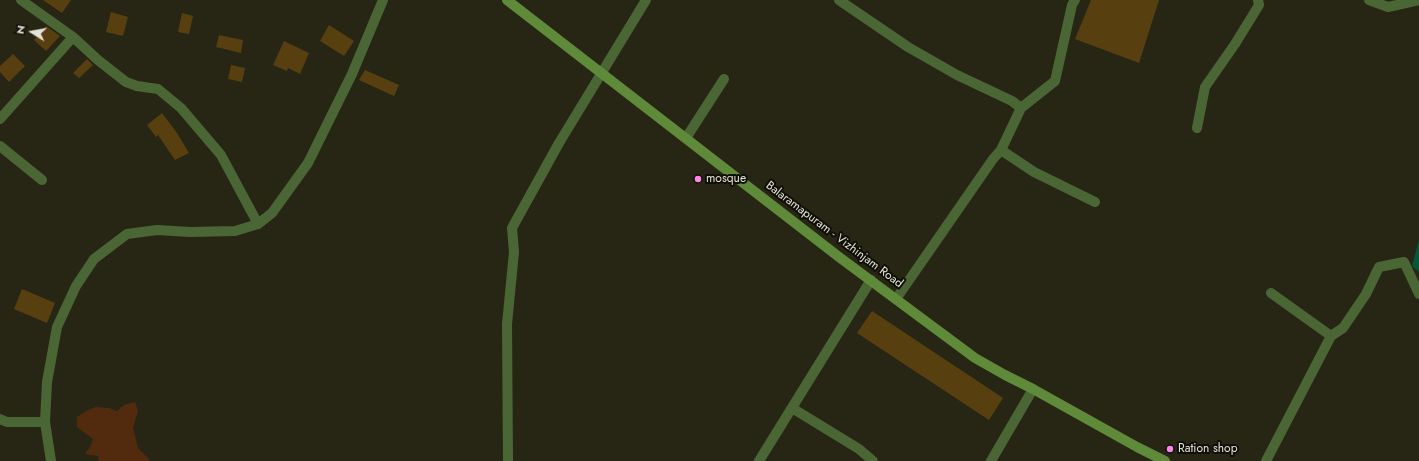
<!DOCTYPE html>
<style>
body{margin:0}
#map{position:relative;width:1419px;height:461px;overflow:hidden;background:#272615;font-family:Jost,sans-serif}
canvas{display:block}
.north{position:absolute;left:12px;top:12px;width:40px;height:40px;-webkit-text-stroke:3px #0f0e07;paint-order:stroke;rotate:281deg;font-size:11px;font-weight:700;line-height:16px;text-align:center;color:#e4e3d8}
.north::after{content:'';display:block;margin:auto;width:14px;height:18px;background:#e4e3d8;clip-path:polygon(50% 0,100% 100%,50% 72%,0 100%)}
</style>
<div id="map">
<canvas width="1419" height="461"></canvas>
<div class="north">N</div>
</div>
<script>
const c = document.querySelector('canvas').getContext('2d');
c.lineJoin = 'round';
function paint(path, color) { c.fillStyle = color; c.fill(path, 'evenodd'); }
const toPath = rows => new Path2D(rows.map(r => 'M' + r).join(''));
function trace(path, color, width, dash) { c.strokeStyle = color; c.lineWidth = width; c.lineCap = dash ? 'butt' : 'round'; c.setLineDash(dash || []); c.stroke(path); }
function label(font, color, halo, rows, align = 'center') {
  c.font = font + ' Jost,sans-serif'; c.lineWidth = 4; c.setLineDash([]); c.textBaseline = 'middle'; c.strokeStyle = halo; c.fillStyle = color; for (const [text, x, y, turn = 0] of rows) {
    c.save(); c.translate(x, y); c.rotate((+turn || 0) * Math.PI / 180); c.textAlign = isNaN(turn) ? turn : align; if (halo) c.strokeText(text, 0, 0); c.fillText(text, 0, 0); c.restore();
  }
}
paint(toPath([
 [135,402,138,411,133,428,138,448,149,459,149,461,99,461,98,456,85,454,90,447,93,439,77,427,77,417,88,410,96,407,109,408,117,411,124,405]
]), '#522b0f');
paint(toPath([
 [1419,240,1419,272,1412,266]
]), '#005a37');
paint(toPath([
 [43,0,71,0,62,13],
 [1091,0,1159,0,1139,63,1075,39],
 [111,12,128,17,123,36,106,32],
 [182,13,193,16,189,34,178,32],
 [329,25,354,41,344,56,320,41],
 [46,26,60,36,46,51,34,40],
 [219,35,243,40,241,53,216,47],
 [284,41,309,53,300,74,288,68,287,71,273,65],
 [13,54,25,66,9,82,0,72,0,66],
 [87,59,93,65,79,78,73,73],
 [231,65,245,68,242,82,228,79],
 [365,70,399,85,394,96,359,80],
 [162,113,177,133,189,153,175,160,158,135,156,137,147,125],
 [22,289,55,303,47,323,14,309],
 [872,311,1003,398,989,420,857,333]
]), '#583f0f');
trace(toPath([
 [21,0,73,37],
 [839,0,908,47,957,75,1012,101,1021,108],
 [1369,0,1388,7,1419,0],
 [0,119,73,37,98,60,126,82,137,86,158,89,181,108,221,155,258,224],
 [1197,128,1205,87,1235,44,1259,5,1258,0],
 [686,138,724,79],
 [0,146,42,180],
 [1001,150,1034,172,1095,202],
 [896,299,993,159,1001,150,1021,108,1055,81,1072,5,1075,0],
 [1331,336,1343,328,1366,294,1379,267,1404,262,1419,294],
 [792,408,859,449,873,461],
 [0,419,7,422,45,422],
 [51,461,45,422,47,382,57,327,76,286,94,259,127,234,157,230,190,232,235,231,258,224,272,213,308,163,352,74,383,0],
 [508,461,507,324,514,252,512,228,559,143,646,0],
 [759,461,871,280],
 [991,461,1033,389],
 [1266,461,1331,336,1271,293]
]), '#4b6635', 10);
trace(toPath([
 [507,0,839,257,975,358,1005,375,1033,389,1137,447,1165,461]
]), '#5f8a39', 10);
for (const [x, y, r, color] of [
 [698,179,4,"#fa87e7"],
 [1170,449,4,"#fa87e7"]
]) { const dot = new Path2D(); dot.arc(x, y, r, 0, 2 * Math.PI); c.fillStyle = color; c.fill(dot); trace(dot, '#0f0e07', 1.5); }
label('12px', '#e4e3d8', '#0f0e07', [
 ["mosque",706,179],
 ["Ration shop",1178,449]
], 'left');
label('12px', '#e4e3d8', '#0f0e07', [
 ["Balaramapuram - Vizhinjam Road",834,235,37]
]);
</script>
